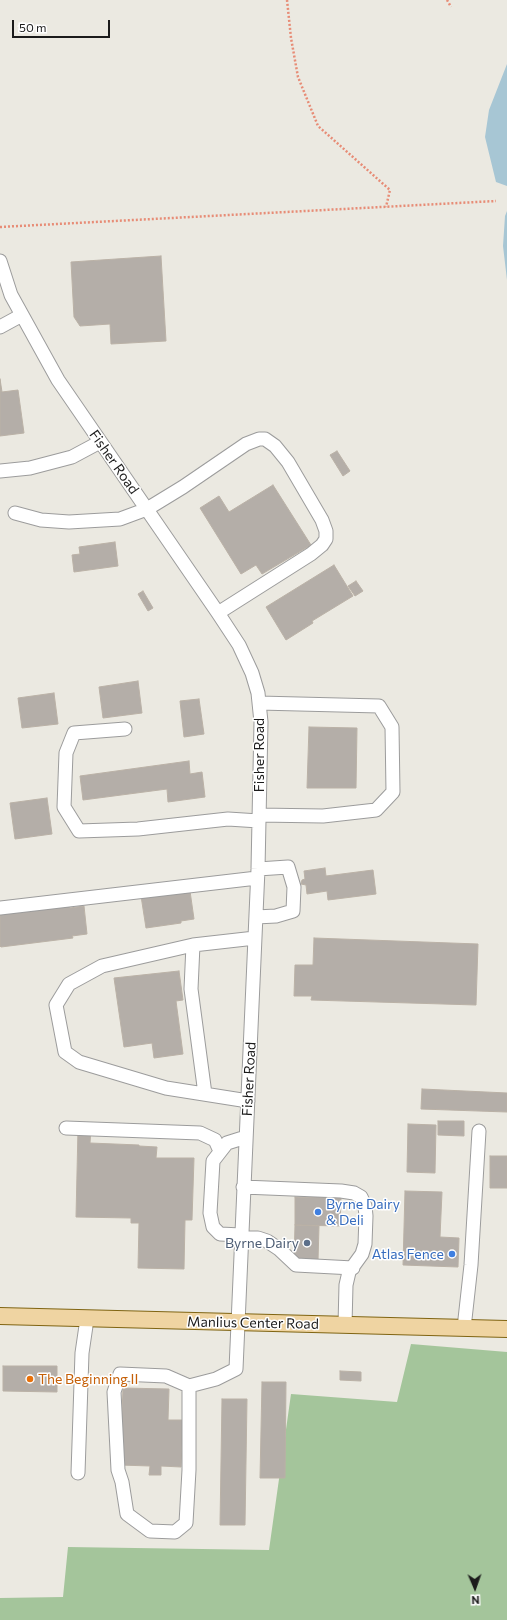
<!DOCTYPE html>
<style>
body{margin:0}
#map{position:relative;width:507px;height:1620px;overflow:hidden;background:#ebe9e1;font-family:Commissioner,sans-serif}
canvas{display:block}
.north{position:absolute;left:455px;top:1568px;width:40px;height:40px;-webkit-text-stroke:3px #fff;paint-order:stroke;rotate:178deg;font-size:11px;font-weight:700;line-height:16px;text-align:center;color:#1b1b1b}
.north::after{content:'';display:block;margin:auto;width:14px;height:18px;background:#1b1b1b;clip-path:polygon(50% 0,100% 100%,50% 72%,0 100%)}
.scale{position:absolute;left:12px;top:20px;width:98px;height:18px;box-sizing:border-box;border:2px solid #1b1b1b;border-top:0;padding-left:5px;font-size:12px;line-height:14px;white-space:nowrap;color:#1b1b1b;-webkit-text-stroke:3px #fff;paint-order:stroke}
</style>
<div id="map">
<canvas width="507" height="1620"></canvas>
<div class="north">N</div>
<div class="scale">50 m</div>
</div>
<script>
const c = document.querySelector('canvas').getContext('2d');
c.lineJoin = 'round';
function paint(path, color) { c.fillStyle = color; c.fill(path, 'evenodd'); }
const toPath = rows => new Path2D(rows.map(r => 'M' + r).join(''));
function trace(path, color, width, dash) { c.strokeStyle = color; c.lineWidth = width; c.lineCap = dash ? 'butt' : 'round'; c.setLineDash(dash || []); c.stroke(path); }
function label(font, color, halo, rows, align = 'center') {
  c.font = font + ' Commissioner,sans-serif'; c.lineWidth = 3; c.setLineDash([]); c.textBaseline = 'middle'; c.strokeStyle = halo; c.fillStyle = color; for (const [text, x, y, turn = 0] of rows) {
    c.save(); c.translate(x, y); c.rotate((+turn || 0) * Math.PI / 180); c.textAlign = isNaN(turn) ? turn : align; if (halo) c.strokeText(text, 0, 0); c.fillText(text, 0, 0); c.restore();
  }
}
paint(toPath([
 [411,1344,507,1352,507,1620,0,1620,0,1598,63,1597,68,1547,269,1550,291,1394,397,1402]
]), '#a4c59b');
paint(toPath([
 [507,64,507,186,496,182,485,137,489,110],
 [507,211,507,280,503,246,505,216]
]), '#a7c6d4');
const building = toPath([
 [161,256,166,341,111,344,110,324,80,326,74,317,71,262,161,256],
 [0,379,2,392,18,390,24,433,0,436,0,379],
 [337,451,350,471,343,476,330,455,337,451],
 [273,485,311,545,262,574,256,565,241,574,200,508,219,496,229,512,273,485],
 [115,542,118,566,74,572,72,555,80,554,79,547,115,542],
 [334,565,353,596,312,621,313,623,286,640,266,607,334,565],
 [356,581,363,591,355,596,348,586,356,581],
 [143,591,153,608,148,611,138,594,143,591],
 [138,681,142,713,103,718,99,687,138,681],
 [54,693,58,724,22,728,18,698,54,693],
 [199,699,204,734,184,737,180,701,199,699],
 [309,727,357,728,356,788,307,788,309,727],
 [189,761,190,774,202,772,205,797,168,802,167,789,83,800,80,776,189,761],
 [47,798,52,834,15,839,10,803,47,798],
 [325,868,326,876,373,870,376,894,328,900,327,891,307,894,306,885,301,884,302,880,305,879,304,871,325,868],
 [190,891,194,919,181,921,181,923,146,928,141,896,190,891],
 [69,905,70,908,84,906,87,934,72,936,73,938,1,947,0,946,0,914,69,905],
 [314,938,478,944,476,1005,311,1000,312,996,294,996,295,965,313,965,314,938],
 [179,971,183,1000,176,1001,183,1054,154,1058,152,1043,124,1047,114,978,179,971],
 [422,1089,507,1093,507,1112,421,1109,422,1089],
 [438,1121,464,1121,464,1136,438,1135,438,1121],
 [408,1124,436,1125,435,1173,407,1172,408,1124],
 [78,1129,91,1129,90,1143,139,1145,139,1146,157,1147,156,1158,194,1158,192,1220,185,1220,184,1269,138,1268,139,1223,131,1223,131,1218,76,1217,78,1129],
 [490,1156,507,1156,507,1188,490,1188,490,1156],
 [405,1191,442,1192,440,1237,459,1238,458,1267,403,1265,405,1191],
 [295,1197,341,1198,340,1226,295,1225,295,1197],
 [295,1225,319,1226,318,1261,294,1261,295,1225],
 [3,1366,57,1366,57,1392,3,1391,3,1366],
 [340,1371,361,1372,361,1381,340,1380,340,1371],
 [262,1382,286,1382,285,1478,260,1478,262,1382],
 [123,1388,169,1389,168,1420,183,1420,181,1467,161,1466,161,1475,149,1475,150,1466,120,1465,123,1388],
 [222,1399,247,1399,245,1525,220,1525,222,1399]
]);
paint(building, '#b4aea8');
trace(building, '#bab1a6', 1);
const minor = toPath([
 [0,261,11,295,58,380,218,613,239,645,252,673,258,693,261,722,258,869,236,1369,216,1379,189,1386,189,1470,186,1523,175,1532,150,1531,127,1514,122,1482,118,1470,114,1392,120,1374,166,1376,189,1386],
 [0,327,22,315],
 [0,471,30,468,72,457,100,442],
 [15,513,41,520,69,522,120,519,147,509,183,487,246,444,259,439,265,439,275,446,288,462,322,520,326,531,326,539,322,545,311,554,218,613],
 [125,729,74,733,66,753,64,807,79,831,138,829,228,819,259,821],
 [259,815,323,816,376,810,393,792,392,727,379,706,259,703],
 [0,908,257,878],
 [256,917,276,916,293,911,294,887,288,867,258,869],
 [193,945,191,989,205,1094],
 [248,1101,166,1088,79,1062,65,1052,56,1005,69,984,102,966,193,945,255,938],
 [66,1128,200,1133,215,1140,220,1151],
 [243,1187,341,1191,354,1193,361,1197,365,1206,366,1216,365,1244,362,1254,349,1272,346,1285,345,1325],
 [241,1235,220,1234,213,1227,210,1213,213,1161,227,1143,246,1137],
 [241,1238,258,1238,267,1241,279,1249,296,1265,353,1268],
 [464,1328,471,1265,479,1131],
 [78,1473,82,1353,87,1319]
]);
const major = toPath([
 [0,1316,507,1329]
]);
trace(minor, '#9c9c9c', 15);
trace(major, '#7f6412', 18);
trace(toPath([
 [287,0,291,38,298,77,318,126,390,190,386,207],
 [447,0,451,7],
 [0,227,496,201]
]), '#e78c76', 2.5, [2, 2]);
trace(minor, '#fff', 13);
trace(major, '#efd4a2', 16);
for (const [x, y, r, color] of [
 [318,1212,4,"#3f7fe0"],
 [307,1243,4,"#5c6f8a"],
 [452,1254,4,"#3f7fe0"],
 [30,1379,4,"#e8710a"]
]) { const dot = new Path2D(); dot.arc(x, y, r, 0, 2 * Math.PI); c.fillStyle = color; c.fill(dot); trace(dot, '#fff', 1.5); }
label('14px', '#1b1b1b', '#fff', [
 ["Fisher Road",114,462,55],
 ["Fisher Road",259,755,-90],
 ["Fisher Road",249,1079,-87],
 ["Manlius Center Road",253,1323,1]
]);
label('14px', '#366cbe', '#fff', [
 ["Byrne Dairy",326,1204],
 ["& Deli",326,1220],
 ["Atlas Fence",444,1254,"right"]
], 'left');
label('14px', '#4e5e75', '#fff', [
 ["Byrne Dairy",299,1243]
], 'right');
label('14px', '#c56008', '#fff', [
 ["The Beginning II",38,1379]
], 'left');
</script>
